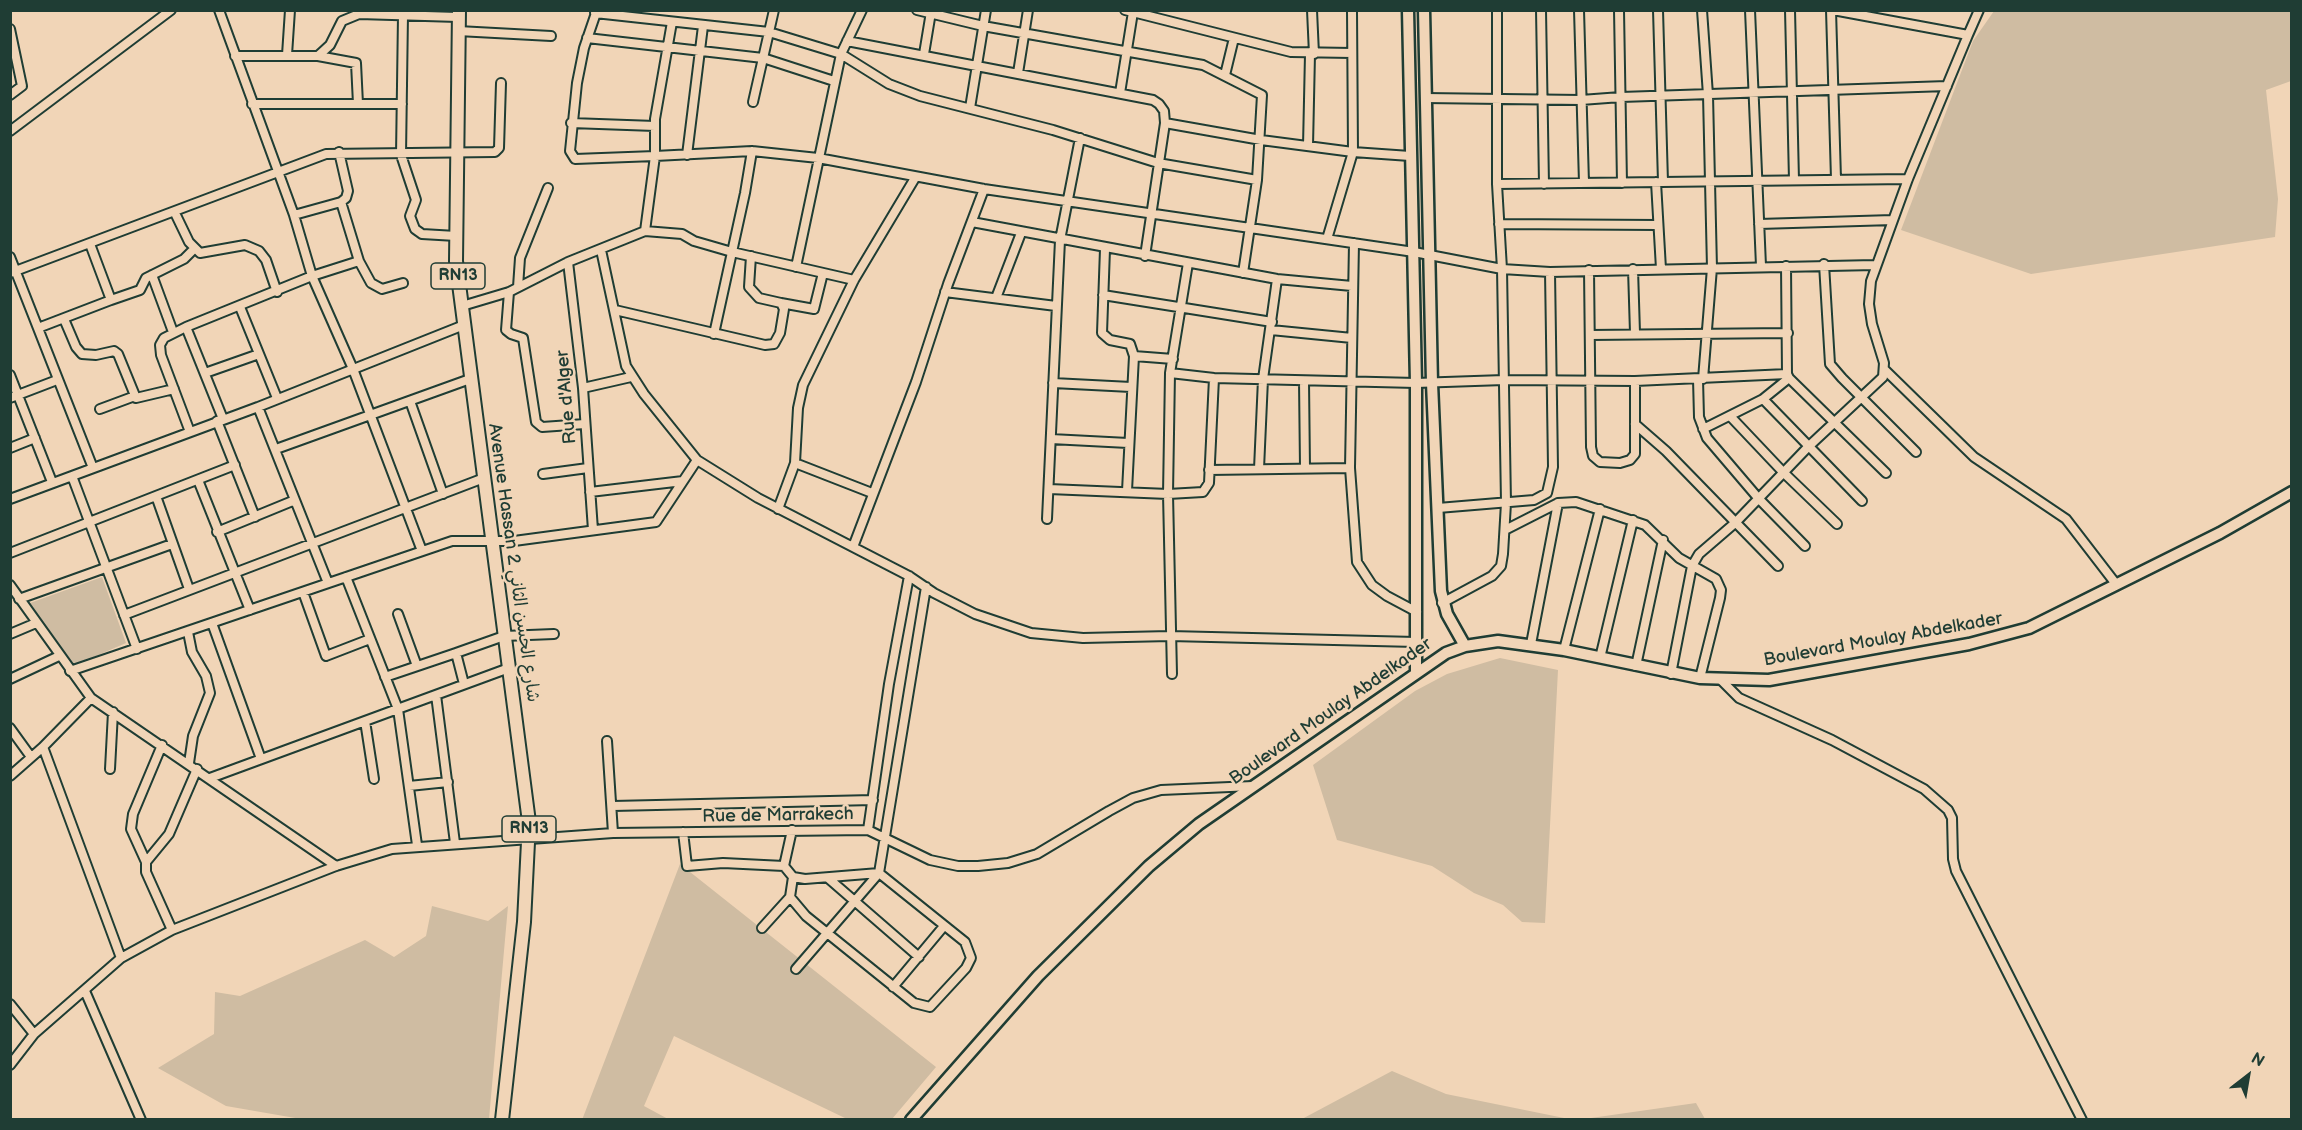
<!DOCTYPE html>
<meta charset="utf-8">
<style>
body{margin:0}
#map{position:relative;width:2302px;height:1130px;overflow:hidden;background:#f1d5b7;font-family:"Balsamiq Sans",sans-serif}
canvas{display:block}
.frame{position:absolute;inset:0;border:12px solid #1f3d34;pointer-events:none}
.north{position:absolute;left:2218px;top:1046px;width:60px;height:60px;-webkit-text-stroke:4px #f1d5b7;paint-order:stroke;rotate:31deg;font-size:16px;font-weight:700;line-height:24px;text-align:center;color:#1f3d34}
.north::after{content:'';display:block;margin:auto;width:21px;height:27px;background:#1f3d34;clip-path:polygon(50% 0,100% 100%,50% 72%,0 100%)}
</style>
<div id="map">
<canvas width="2302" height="1130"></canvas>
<div class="frame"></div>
<div class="north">N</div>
</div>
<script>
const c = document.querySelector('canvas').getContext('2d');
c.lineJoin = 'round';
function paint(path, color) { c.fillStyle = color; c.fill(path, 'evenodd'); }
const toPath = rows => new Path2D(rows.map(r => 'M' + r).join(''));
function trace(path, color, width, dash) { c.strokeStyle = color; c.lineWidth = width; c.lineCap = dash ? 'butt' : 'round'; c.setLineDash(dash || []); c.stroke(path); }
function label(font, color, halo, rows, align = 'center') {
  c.font = font + ' "Balsamiq Sans","Playpen Sans Arabic",sans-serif'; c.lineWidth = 5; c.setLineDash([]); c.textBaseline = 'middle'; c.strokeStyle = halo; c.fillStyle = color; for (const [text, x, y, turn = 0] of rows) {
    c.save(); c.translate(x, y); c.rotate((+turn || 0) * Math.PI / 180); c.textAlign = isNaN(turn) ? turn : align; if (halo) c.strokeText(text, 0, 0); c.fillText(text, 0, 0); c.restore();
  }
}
paint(toPath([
 [1994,11,2291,11,2291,81,2266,90,2278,199,2275,237,2031,274,1901,230,1973,41],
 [102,577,126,643,73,666,30,603],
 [1500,658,1558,670,1545,923,1522,922,1503,905,1474,893,1432,866,1337,840,1313,765,1415,691,1447,674],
 [680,864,936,1067,892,1119,847,1119,674,1036,644,1106,668,1119,582,1120],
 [432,906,488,921,508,906,489,1119,301,1119,226,1106,158,1068,214,1034,215,992,240,996,365,940,394,957,426,936],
 [1392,1071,1446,1094,1569,1119,1302,1119],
 [1696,1103,1705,1119,1584,1119]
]), '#cfbca2');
const street = toPath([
 [219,10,294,215,312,276,353,369,422,551],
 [597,10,584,48,577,83,570,151,575,159,655,156,655,119,672,22],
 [917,10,983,26,1203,65,1262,95,1257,180,1243,273],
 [1125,10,1291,52,1352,53],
 [1312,10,1314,54],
 [1541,10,1544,184],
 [1579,10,1584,183],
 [1619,10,1622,183],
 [1658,10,1663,182],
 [1702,10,1708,95,1712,268,1703,379],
 [1750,10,1761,266],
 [1790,10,1794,180],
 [1831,10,1836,179],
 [1833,10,1968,35,1979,10],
 [595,13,769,32,841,54,889,84,920,96,1053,130,1158,163,1257,180],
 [403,15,401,155,416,200,410,216,415,229,422,234,456,236],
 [10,29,22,86,10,95],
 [458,31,551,36],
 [587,38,763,58,834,81],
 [847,41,1153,100,1159,104,1164,111,1165,123,1145,256],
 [924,54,931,12],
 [287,55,290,10],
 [235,56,318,56,330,45,342,21,359,14,458,17],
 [318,56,356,63,358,104],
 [1018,73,1028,10],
 [1225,75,1234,38],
 [1120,93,1133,12],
 [1425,98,1581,100,1621,97,1947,86],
 [753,102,774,10],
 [252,104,402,104],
 [970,108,986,10],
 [571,123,655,126],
 [1165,123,1261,140,1353,152,1410,156],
 [10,131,171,10],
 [1308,146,1310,54],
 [687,155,703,26],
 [1656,182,1661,269],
 [1497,184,1908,179],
 [341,202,359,261,371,283,382,289,403,283],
 [175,213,189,242,200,253,245,245,259,251,266,260,277,292],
 [294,215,341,202,346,198,348,191,339,152],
 [972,222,1277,279,1352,286],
 [1499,224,1658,225],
 [1759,224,1893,220],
 [645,231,682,234,694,241,732,252,854,280],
 [1327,239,1353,152,1352,10],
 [1354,243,1350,468,1357,562,1372,585,1387,596,1417,612],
 [1105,249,1102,333,1110,340,1130,344,1134,356,1127,491],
 [601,250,626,366,644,394,697,460,758,498,909,576,934,593,975,614,1031,633,1083,638,1170,636,1416,642],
 [10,257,93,468],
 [568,262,583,388,593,530],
 [1824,264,1830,364,1842,378,1916,452],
 [796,267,841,54,862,10],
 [1633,269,1635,333],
 [1589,270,1591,447,1593,456,1600,462,1620,463,1630,460,1635,454,1635,381],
 [10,273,326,154,495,152,499,148,501,83],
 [152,275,173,332],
 [518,287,520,258,548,188],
 [509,292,506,330,511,334,523,338,536,422,542,427,585,424],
 [945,292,1056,306],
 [1103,295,1272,322],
 [996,298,1021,233],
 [111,300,140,290,146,278,184,259,194,249],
 [781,303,814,309,823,273],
 [462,306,509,292,568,262,645,231,655,156,752,151,818,158,984,189,1414,252,1502,269,1550,272,1875,265],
 [240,307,277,398],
 [615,310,765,345,774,344,780,333,784,309,781,303,759,298,749,287,751,256],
 [64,319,76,347,82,354,96,355,114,351,118,354,136,398,174,389],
 [186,327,223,419],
 [38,328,111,300,90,244],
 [1271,330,1352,338],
 [714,334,745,193,752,151],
 [1590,335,1788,333],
 [1134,356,1173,359],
 [1885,370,1974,457,2066,519,2116,584],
 [205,373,259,354],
 [1170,373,1214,378,1416,383,1504,380,1635,381,1787,374,1786,266],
 [1787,374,1789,378,1886,473],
 [10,375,52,482],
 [1698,379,1699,417,1707,438,1759,499,1805,546],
 [1304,381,1305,468],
 [1053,383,1131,387],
 [583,388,631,377],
 [10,398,57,380],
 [1763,399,1789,378],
 [410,401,443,494],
 [258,407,328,583],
 [100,409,135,396],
 [1730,416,1783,472,1837,524],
 [217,421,255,517],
 [1635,424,1666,451,1778,566],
 [1703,429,1763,399,1862,501],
 [190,432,161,355,160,345,164,338,186,327,312,276,359,261],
 [1051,439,1128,443],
 [10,448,35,438],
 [276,449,470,379],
 [795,463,872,493],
 [1259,469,1263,379,1277,279],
 [1209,470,1350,468],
 [543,474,588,468],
 [72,476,137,649],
 [198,480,250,610],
 [1049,489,1168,494,1203,492,1209,483,1214,378],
 [590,492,683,481],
 [156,496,189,589],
 [10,499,258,407,464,325],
 [1438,508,1534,500,1547,493,1553,467,1550,272],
 [778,509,795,463,798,408,803,385,854,280,915,178],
 [1047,519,1060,240,1080,138],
 [1505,530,1558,503,1576,502,1645,525,1679,558,1716,579,1721,590,1720,598,1700,678],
 [217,532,295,500],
 [853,547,916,382,948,284,984,189],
 [10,553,235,465],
 [346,577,398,709,417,845],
 [10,585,91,698,43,747,121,958,34,1034,10,1065],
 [303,592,326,656,370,639],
 [19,599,172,544],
 [1442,603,1492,576,1501,566,1503,554,1506,503,1502,269,1497,184,1497,10],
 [398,614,417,666],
 [124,615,484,478],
 [212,623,261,759],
 [188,632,192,652,206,676,210,693,193,736,189,763],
 [10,634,36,623],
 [1531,644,1558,503],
 [1564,650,1600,509],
 [1600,658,1633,520],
 [1636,666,1663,540],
 [70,671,452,541,514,541,656,522,697,460],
 [1172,674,1168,494,1170,373,1188,263],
 [1671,674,1692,566,1699,554,1735,523,1808,447,1883,377,1884,363,1872,324,1869,304,1871,281,1908,179,1968,35],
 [385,677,456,653],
 [10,679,59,656],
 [1721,680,1739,698,1832,740,1924,789,1948,810,1952,818,1953,859,1956,871,2082,1120],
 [464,684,456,653,504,636,554,634],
 [436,695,455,843],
 [91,698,336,866],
 [365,721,374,779],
 [10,728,31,757],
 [607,741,613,833],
 [110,769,113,712],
 [10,776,43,747],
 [210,778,509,668],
 [409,786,448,782],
 [613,806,873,800],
 [868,830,889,684,909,576],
 [683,832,687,866,723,863,784,866,793,877,805,879,879,873],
 [146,862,131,829,133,814,162,745],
 [784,866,792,830],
 [793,877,790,897,806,916,914,1003,930,1007,966,968,971,958,965,942,879,873,926,587],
 [828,878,919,957],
 [762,928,790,897],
 [172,930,146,872,146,862,169,834,197,769],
 [121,958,172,930,336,866,392,849,613,833,868,830,930,860,958,866,978,866,1008,863,1037,854,1109,811,1133,798,1161,790,1253,786],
 [796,969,879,873],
 [893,987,944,926],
 [85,991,141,1120],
 [10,1004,34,1034]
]);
const secondary = toPath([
 [1408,10,1416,383,1416,672],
 [1424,10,1432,383,1441,591,1447,614,1465,646],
 [911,1120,1038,976,1149,866,1199,824,1446,653,1465,646,1498,641,1564,650,1700,678,1769,680,1969,644,2029,628,2220,533,2292,492]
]);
const primary = toPath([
 [459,10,456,261,529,822,524,922,502,1120]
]);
trace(street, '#1f3d34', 12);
trace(secondary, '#1f3d34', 15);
trace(primary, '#1f3d34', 16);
trace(street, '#f1d5b7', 8);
trace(secondary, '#f1d5b7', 10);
trace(primary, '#f1d5b7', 12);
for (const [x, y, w] of [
 [458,276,54],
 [529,829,54]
]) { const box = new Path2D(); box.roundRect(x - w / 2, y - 13, w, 26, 4.5); c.fillStyle = '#f1d5b7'; c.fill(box); trace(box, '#1f3d34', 1.5); }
label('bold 16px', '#1f3d34', null, [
 ["RN13",458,276],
 ["RN13",529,829]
]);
label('18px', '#1f3d34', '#f1d5b7', [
 ["Rue d'Alger",567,397,-95],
 ["Avenue Hassan 2 شارع الحسن الثاني",513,563,82],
 ["Boulevard Moulay Abdelkader",1883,640,-10],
 ["Boulevard Moulay Abdelkader",1331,712,-35],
 ["Rue de Marrakech",778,816,-1]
]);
</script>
